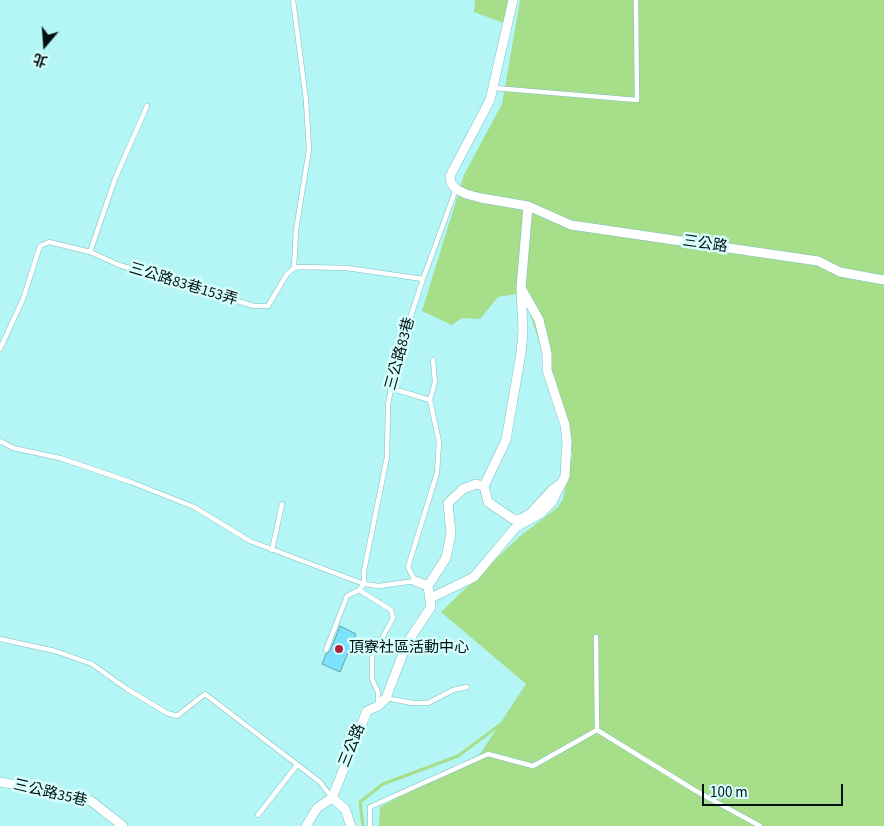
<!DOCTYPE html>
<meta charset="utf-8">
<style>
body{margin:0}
#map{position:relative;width:884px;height:826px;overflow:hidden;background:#b3f6f5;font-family:"Source Sans 3","Noto Sans TC",sans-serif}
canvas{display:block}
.north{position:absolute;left:20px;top:20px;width:50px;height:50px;-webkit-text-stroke:4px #d7fdfd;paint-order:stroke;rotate:198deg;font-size:14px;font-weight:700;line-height:20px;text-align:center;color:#001112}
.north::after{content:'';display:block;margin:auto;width:18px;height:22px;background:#001112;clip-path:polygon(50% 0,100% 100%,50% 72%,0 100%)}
.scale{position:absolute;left:702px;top:784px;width:141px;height:22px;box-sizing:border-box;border:2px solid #001112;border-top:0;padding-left:6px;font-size:15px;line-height:18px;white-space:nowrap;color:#001112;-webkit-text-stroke:4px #d7fdfd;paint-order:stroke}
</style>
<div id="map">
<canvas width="884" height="826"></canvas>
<div class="north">北</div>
<div class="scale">100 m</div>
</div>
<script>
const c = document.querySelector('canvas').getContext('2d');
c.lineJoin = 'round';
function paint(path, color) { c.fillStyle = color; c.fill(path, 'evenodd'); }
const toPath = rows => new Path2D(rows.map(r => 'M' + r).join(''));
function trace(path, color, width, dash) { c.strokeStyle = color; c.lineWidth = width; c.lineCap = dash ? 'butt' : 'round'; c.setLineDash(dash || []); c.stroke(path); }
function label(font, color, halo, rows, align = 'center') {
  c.font = font + ' "Source Sans 3","Noto Sans TC",sans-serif'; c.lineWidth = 5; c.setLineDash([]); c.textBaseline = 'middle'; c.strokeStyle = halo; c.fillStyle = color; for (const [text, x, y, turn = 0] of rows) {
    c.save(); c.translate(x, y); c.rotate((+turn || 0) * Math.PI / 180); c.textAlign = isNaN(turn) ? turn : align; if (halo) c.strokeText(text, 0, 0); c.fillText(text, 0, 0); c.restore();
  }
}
paint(toPath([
 [475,0,514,0,509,25,474,12],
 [520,0,884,0,884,826,379,826,380,807,480,754,526,684,441,612,519,537,558,507,563,499,572,455,563,414,523,293,498,297,480,319,462,318,452,325,422,311,464,175,502,104]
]), '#a6de89');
trace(toPath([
 [363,826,360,802,383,784,458,756,501,724]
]), '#a6de89', 3);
const building = toPath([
 [340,626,356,634,340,672,322,664,326,654,330,651,340,626]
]);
paint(building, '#7ae2fb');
trace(building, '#64a0b0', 1);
const service = toPath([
 [293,0,306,100,309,150,296,230,294,268],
 [494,88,637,100,636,0],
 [90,252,115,179,147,106],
 [0,349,23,299,40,246,49,242,90,252,119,265,254,306,268,306,287,274,294,268,300,267,347,268,423,279],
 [390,388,430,400],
 [0,441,13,448,60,458,131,482,194,507,250,541,364,584,379,586,415,581,408,567,437,473,439,442,430,400,435,382,433,360],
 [272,550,282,504],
 [359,590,391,610,393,618,372,657,372,679,378,692,378,705],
 [0,639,55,651,92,664,127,689,167,713,177,716,205,694,320,782,332,798],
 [326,650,347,596,359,590,364,584,364,571,387,457,388,405,396,361,423,279,456,189],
 [386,698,412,703,428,703,453,690,467,687],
 [597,730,696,791,760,826],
 [258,815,297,765],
 [370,826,370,807,488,754,533,766,597,730,596,637]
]);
const minor = toPath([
 [513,0,490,100,450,176,451,183,456,189,466,194,481,198,528,206,571,225,818,261,840,272,884,280],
 [528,206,521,288,523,331,521,353,506,440,484,486,488,502,513,519,521,519,531,513,553,489,562,483,565,476],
 [428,586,446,558,451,534,448,503,463,489,476,484,484,486],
 [431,598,474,577,516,527,541,513,552,502,565,476,567,441,565,425,547,370,547,353,539,320,521,288],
 [0,782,76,796,91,801,123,826],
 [332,798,345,809,351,826],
 [306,826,317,808,332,798,367,711,378,706,386,698,407,643,431,607,428,586,415,581]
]);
trace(service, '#7ebfbf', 5.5);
trace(minor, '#7ebfbf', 10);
trace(service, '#fff', 4.5);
trace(minor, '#fff', 9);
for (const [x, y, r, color] of [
 [339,649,5,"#b21f3f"]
]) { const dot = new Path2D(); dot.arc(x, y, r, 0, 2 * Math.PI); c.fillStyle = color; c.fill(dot); trace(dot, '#d7fdfd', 2); }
label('15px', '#001112', '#d7fdfd', [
 ["三公路",705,245,8],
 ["三公路83巷153弄",183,285,17],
 ["三公路83巷",401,354,-75],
 ["三公路",353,746,-68],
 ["三公路35巷",50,794,13]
]);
label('15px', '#001112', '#d7fdfd', [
 ["頂寮社區活動中心",349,649]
], 'left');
</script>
